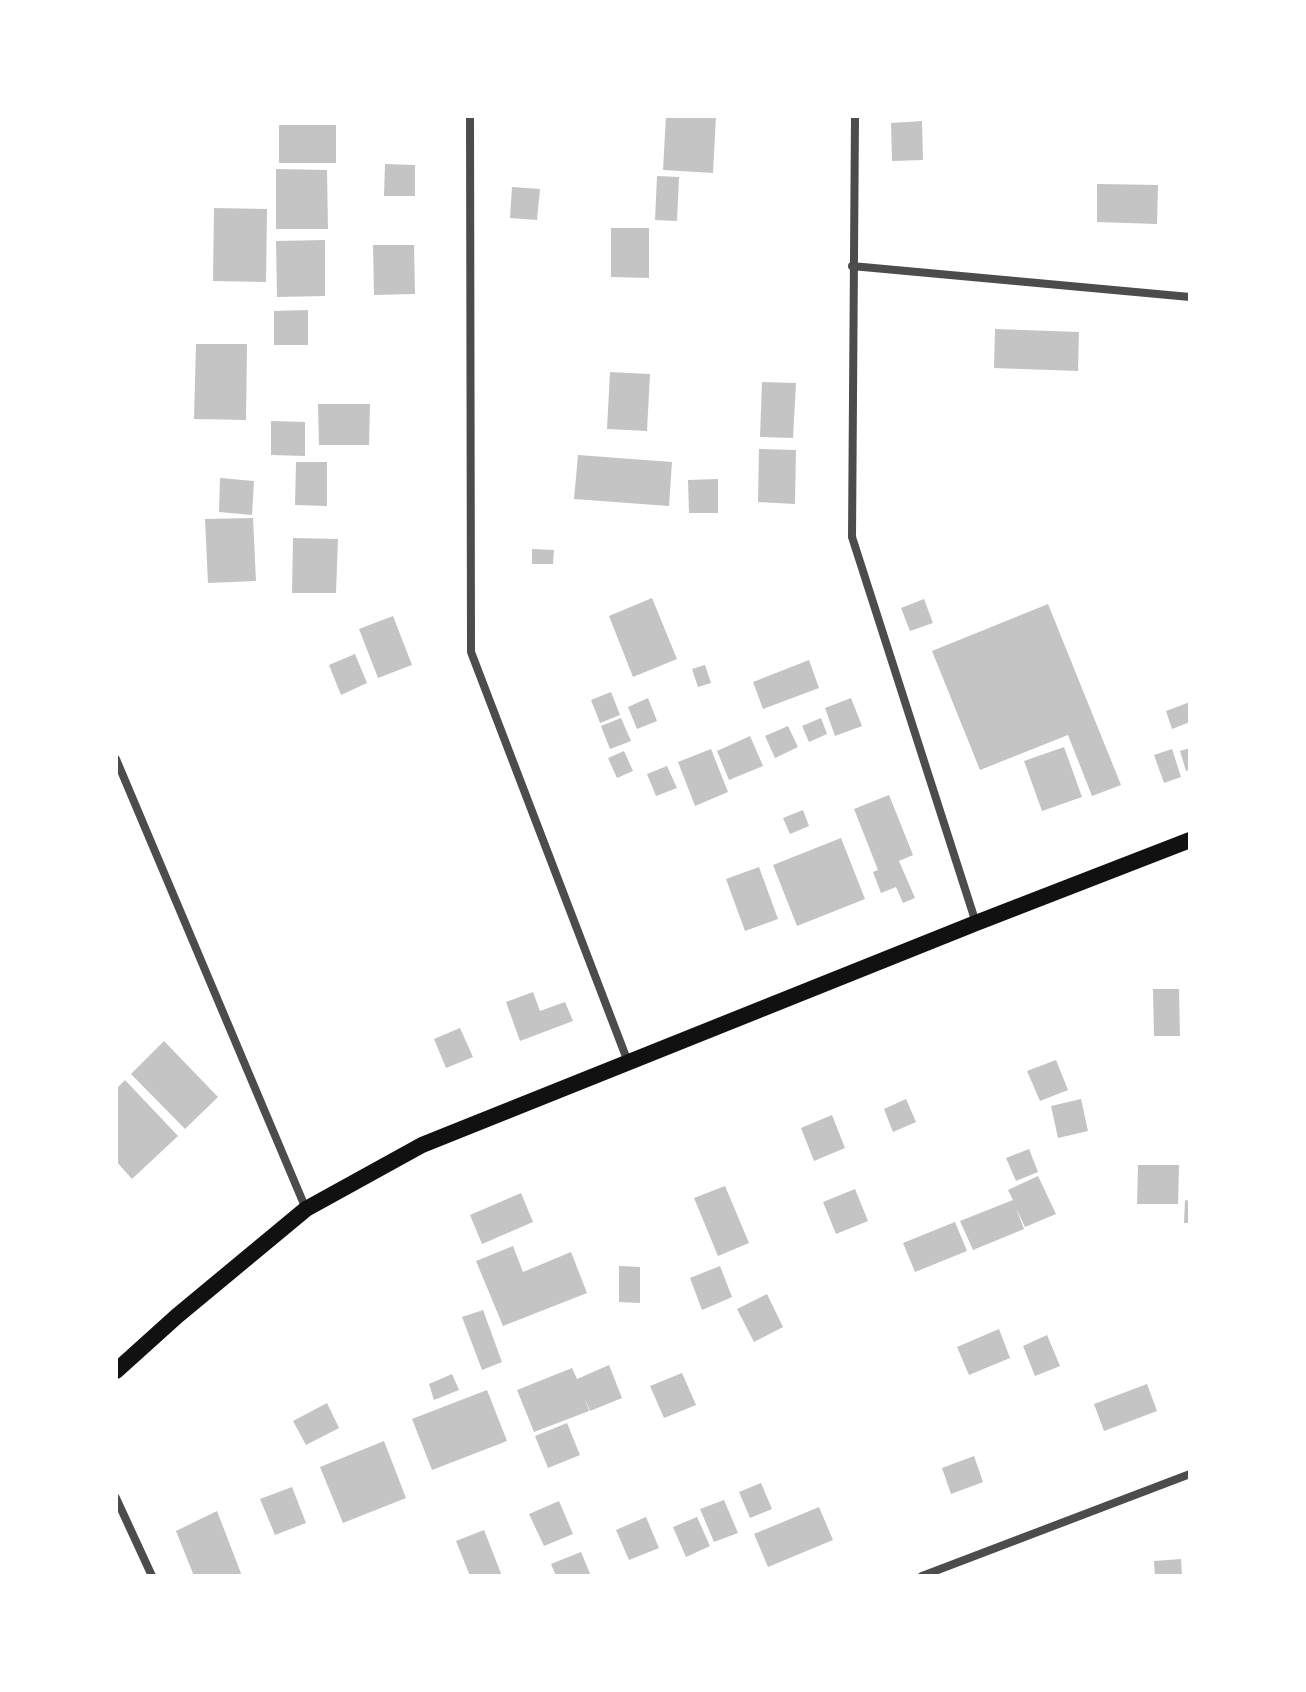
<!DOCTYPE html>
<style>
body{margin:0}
#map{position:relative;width:1306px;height:1692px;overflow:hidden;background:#fff;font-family:"Work Sans",sans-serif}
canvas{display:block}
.frame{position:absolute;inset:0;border:118px solid #fff;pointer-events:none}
</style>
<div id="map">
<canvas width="1306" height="1692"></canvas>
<div class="frame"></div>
</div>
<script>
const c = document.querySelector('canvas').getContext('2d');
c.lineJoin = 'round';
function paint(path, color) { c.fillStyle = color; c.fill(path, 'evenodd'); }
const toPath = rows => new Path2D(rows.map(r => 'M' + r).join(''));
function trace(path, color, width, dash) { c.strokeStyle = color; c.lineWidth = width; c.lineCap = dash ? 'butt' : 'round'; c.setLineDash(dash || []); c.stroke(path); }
paint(toPath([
 [666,116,716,116,713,173,663,170],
 [922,121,923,160,892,161,891,123],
 [279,125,336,125,336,163,279,163],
 [385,164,415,165,415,196,384,196],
 [276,169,327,170,328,229,276,229],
 [657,176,679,177,677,221,655,220],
 [1097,184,1158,185,1157,224,1097,222],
 [512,187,540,189,537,220,510,218],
 [214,208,267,209,266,282,213,281],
 [611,228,649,228,649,278,611,277],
 [325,240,325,296,277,297,276,241],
 [373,245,414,245,415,294,374,295],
 [308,310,308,345,274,345,274,311],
 [995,329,1079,332,1078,371,994,368],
 [196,344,247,344,246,420,194,419],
 [610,372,650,374,647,431,607,429],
 [762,382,796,383,793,438,760,437],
 [318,404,370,404,369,445,319,445],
 [271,421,305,422,305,456,271,455],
 [759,449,796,450,795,504,758,502],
 [578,455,672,462,669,506,574,499],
 [296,462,327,462,327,506,295,505],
 [220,478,254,481,252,515,219,512],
 [718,479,718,513,689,513,688,480],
 [253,518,256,581,208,583,205,519],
 [293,538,338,539,336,593,292,593],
 [532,549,554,550,553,564,532,564],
 [652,598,677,659,633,677,609,616],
 [924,599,933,623,910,631,901,608],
 [1048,604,1121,785,1092,796,1068,735,980,770,932,651],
 [393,616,412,665,378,678,359,629],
 [355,654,367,683,341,695,329,665],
 [809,660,819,688,763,709,753,682],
 [705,665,711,683,698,687,692,669],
 [611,692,620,715,600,723,591,700],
 [648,698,657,721,637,729,628,707],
 [851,698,862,726,835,736,825,708],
 [1190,702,1190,722,1172,729,1166,711],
 [621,718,631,741,610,749,601,726],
 [821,718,827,734,809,742,802,726],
 [788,726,798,747,775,758,765,736],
 [750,736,763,766,729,780,717,751],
 [1064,747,1082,797,1042,811,1024,761],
 [1190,748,1190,770,1186,771,1180,751],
 [711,749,728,792,695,806,678,762],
 [1172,749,1181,777,1164,783,1154,755],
 [624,751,633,771,617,778,608,758],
 [667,766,677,788,656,796,647,774],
 [889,795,913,855,899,861,915,898,903,903,896,887,881,893,873,872,878,870,854,809],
 [803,810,809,826,790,834,783,818],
 [841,838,865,899,797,926,773,865],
 [759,867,778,919,745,931,726,879],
 [1153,989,1179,989,1180,1036,1154,1036],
 [533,992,540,1011,565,1002,573,1021,520,1041,506,1002],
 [460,1028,473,1057,446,1068,434,1039],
 [164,1041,218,1097,185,1129,131,1074],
 [1056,1060,1068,1090,1040,1101,1027,1071],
 [125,1080,178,1136,132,1179,116,1161,116,1089],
 [906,1099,916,1122,893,1132,884,1109],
 [1081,1099,1088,1131,1058,1138,1051,1106],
 [832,1115,845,1148,814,1161,801,1128],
 [1029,1149,1038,1172,1016,1181,1006,1158],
 [1138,1165,1179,1165,1178,1204,1137,1204],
 [1038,1176,1056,1214,1025,1227,1016,1208,1024,1229,973,1250,960,1221,1013,1200,1008,1190],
 [725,1186,749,1243,718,1256,694,1198],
 [855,1189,868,1221,836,1234,823,1202],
 [521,1193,533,1222,482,1244,470,1215],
 [1185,1200,1190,1201,1190,1223,1184,1223],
 [955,1222,967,1251,915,1272,903,1243],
 [513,1246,523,1272,571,1252,587,1293,503,1326,476,1261],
 [619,1266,640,1267,640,1303,619,1302],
 [720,1266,732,1297,702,1310,690,1278],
 [767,1294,783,1327,754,1342,737,1309],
 [483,1310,502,1362,482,1370,462,1317],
 [999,1329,1010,1358,969,1375,957,1347],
 [1047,1335,1060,1366,1035,1376,1023,1346],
 [609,1365,622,1398,590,1411,585,1399,589,1411,534,1432,517,1390,572,1368,577,1379],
 [682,1373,696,1405,664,1418,650,1386],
 [452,1374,459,1390,434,1400,429,1384],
 [1147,1384,1157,1411,1104,1431,1094,1404],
 [487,1390,507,1441,432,1470,412,1419],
 [327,1403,339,1428,306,1445,293,1421],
 [567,1423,580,1455,548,1468,535,1436],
 [384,1441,406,1498,343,1523,320,1467],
 [974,1456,983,1482,951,1494,942,1468],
 [761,1483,772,1509,750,1518,739,1492],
 [292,1487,306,1523,275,1535,260,1499],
 [724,1500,738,1533,714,1542,700,1509],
 [559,1501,573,1534,544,1546,529,1514],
 [819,1507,833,1540,768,1567,754,1534],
 [217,1511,242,1576,194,1576,176,1531],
 [646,1517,659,1548,629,1560,616,1530],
 [697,1517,710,1546,686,1557,673,1527],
 [484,1530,502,1576,470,1576,456,1541],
 [581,1552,591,1576,556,1576,551,1564],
 [1181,1559,1182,1576,1155,1576,1154,1561]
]), '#c4c4c4');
trace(toPath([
 [470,116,471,652,628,1062],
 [855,116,852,537,976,923],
 [852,266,1190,297],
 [116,759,306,1209],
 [116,1498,152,1576],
 [922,1576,1190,1474]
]), '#4c4c4c', 8);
trace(toPath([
 [116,1371,177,1316,306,1209,422,1145,976,923,1190,840]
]), '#111', 16);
</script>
